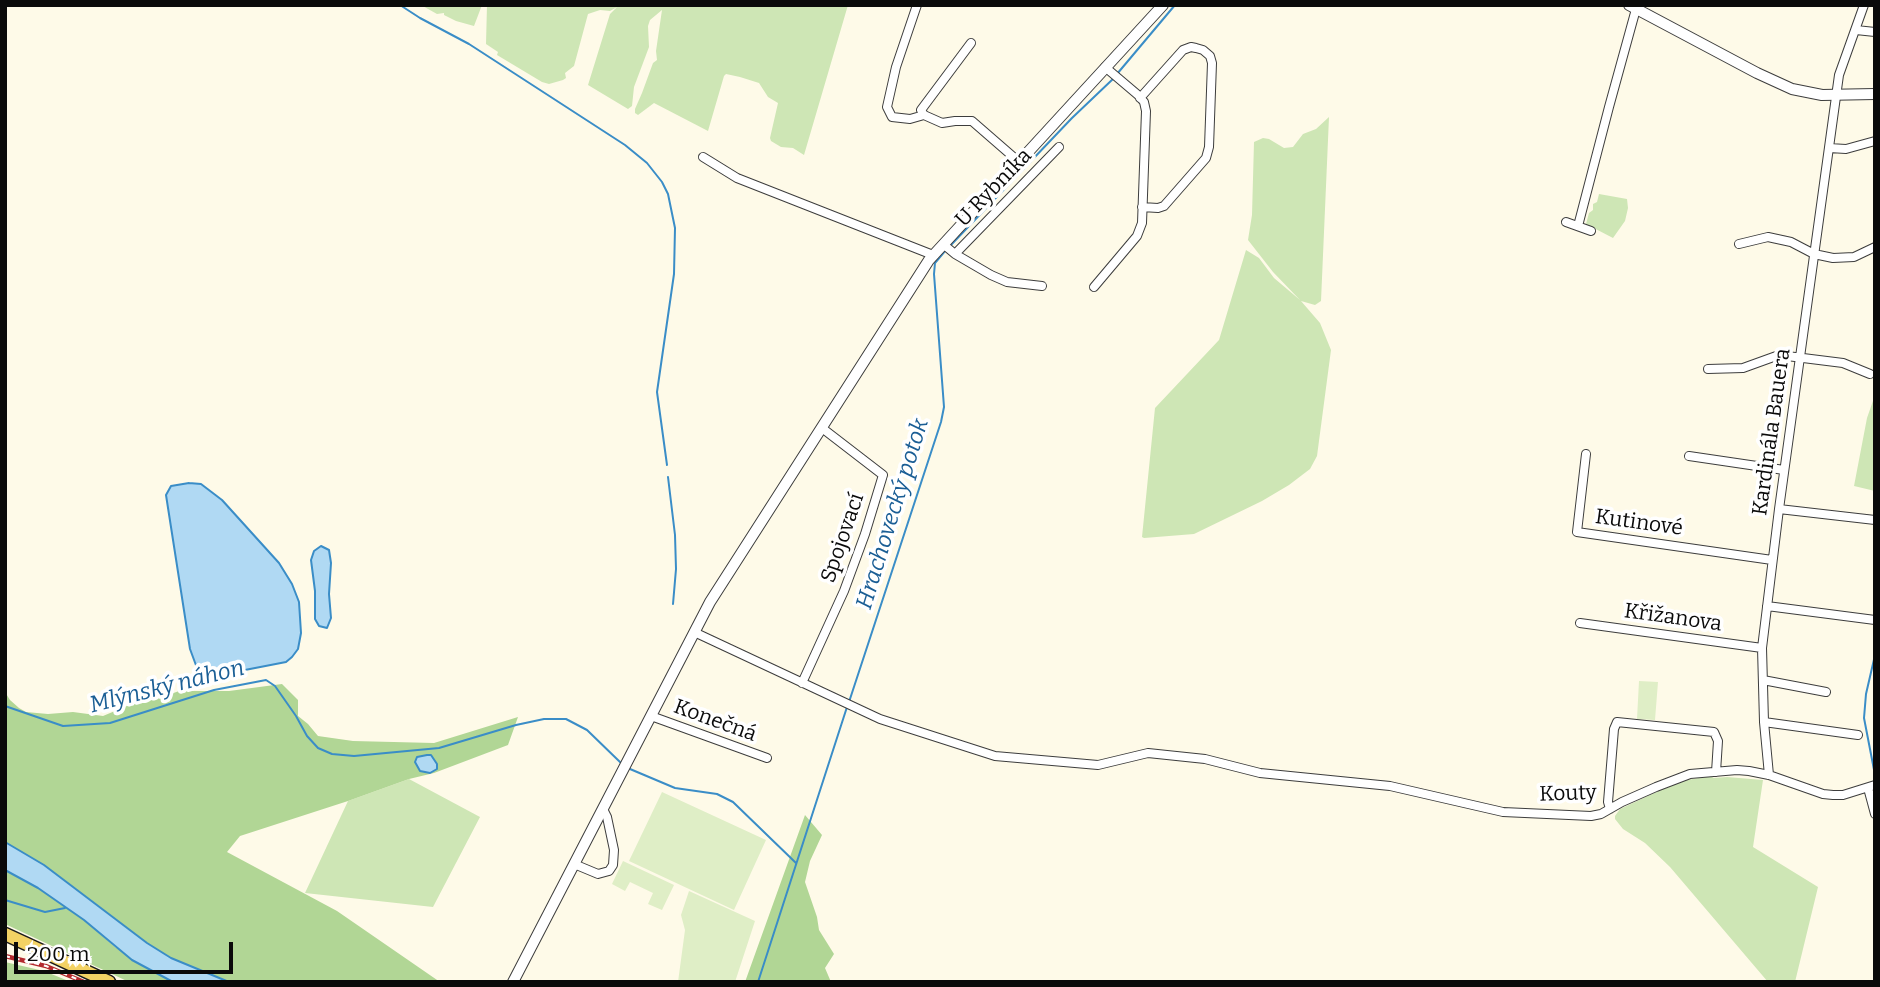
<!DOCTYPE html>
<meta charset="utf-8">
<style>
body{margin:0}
#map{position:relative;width:1880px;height:987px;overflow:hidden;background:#fefae8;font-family:Bitter,serif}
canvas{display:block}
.frame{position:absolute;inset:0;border:7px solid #0a0a0a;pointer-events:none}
.scale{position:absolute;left:14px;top:942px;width:219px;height:32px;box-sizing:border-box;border:4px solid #0a0a0a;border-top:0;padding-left:9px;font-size:21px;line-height:24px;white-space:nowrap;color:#0a0a0a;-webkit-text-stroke:5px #fff;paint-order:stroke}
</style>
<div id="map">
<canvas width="1880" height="987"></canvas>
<div class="frame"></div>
<div class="scale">200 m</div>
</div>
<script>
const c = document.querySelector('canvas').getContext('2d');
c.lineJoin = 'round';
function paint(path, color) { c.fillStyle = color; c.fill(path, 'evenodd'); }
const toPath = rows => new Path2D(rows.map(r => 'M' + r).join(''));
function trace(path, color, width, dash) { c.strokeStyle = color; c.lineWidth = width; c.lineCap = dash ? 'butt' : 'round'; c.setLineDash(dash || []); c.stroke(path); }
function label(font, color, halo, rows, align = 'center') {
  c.font = font + ' Bitter,serif'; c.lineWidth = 7; c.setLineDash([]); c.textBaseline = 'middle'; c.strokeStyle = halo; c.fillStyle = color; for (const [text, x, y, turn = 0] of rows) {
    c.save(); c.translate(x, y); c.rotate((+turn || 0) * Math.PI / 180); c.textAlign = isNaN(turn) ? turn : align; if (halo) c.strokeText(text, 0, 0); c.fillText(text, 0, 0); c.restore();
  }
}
paint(toPath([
 [421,5,482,5,474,26,456,21,444,15,444,13,437,14],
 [487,5,610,5,611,7,611,5,848,5,804,155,793,148,781,147,771,141,770,138,778,103,768,97,759,83,740,77,726,74,724,76,708,131,654,103,638,115,635,113,635,109,642,93,653,63,657,60,656,51,662,10,650,20,648,26,649,47,634,87,632,106,628,109,588,85,610,14,617,7,610,11,600,10,588,14,574,66,565,73,566,78,563,80,549,84,542,82,497,55,498,52,486,44],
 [1329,117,1321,301,1315,305,1301,301,1320,323,1331,350,1317,456,1310,469,1289,485,1262,501,1194,534,1144,538,1142,537,1155,408,1219,340,1246,250,1259,258,1274,278,1300,300,1273,272,1248,240,1252,215,1254,142,1263,138,1269,139,1284,148,1293,147,1303,134,1316,129],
 [1599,194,1627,199,1628,208,1625,221,1613,238,1586,224,1589,213,1593,210,1593,204,1597,202],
 [1875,395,1875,491,1854,486,1867,418],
 [1710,776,1714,778,1727,777,1763,780,1753,847,1818,887,1795,982,1768,982,1670,867,1645,843,1623,829,1615,819,1615,816,1620,809,1665,788,1687,780],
 [409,779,480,817,433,907,305,893,348,801]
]), '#cee6b5');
paint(toPath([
 [282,684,298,700,298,716,308,724,318,736,353,741,434,743,518,717,508,745,434,773,409,779,348,801,240,836,227,852,337,911,440,982,229,982,171,958,147,943,44,865,5,842,5,692,10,700,19,708,26,712,48,714,73,712,103,716,134,703,160,698,179,691,229,691],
 [805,815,822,835,810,861,805,882,817,917,819,930,834,954,825,968,831,982,745,982],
 [5,870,38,888,84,920,115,947,173,982,129,982,5,924],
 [5,962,44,971,71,982,5,982]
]), '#b1d695');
paint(toPath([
 [1639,681,1658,682,1655,720,1637,719],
 [662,792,766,840,734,910,629,861],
 [623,861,674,885,662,910,648,904,653,893,630,882,625,891,612,884],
 [689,891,755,921,735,982,678,982,685,930,681,915]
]), '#dfeec6');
const water = toPath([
 [189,483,201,484,222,500,279,563,292,584,299,602,301,633,298,649,292,657,286,662,214,676,207,675,197,668,190,649,166,495,171,486,189,483],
 [321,546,329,550,331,563,329,594,331,618,327,628,319,626,315,619,315,591,311,560,314,551,321,546],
 [427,755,431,755,437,764,437,769,430,773,420,771,415,762,417,757,427,755],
 [5,842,44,865,147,943,171,958,229,982,173,982,132,960,84,920,38,888,5,870,5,842]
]);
paint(water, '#b0d9f3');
trace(water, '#3a8dc7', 2);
trace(toPath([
 [400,5,420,18,469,44,625,145,647,163,662,182,668,194,675,228,674,274,657,392,667,465],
 [1117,74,1175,5],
 [949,247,1072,118,1114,78],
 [668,477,675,535,676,569,673,604],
 [1875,655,1866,694,1864,718,1875,775],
 [849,702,941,422,944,407,934,274,935,263,945,251],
 [5,706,63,726,110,723,214,690,266,680,275,686,296,716,307,736,318,748,332,754,354,756,439,748,516,725,544,719,566,719,587,730,620,762],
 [630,769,675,788,717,794,733,802,796,863],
 [5,900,45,912,65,908],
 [758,982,847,707]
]), '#3a8dc7', 2);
const minor = toPath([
 [917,5,896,67,887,107,892,117,910,119,924,115],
 [1856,30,1875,32],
 [971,43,921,110,924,115,942,123,955,121,972,121,1018,161],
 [1140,98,1183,50,1191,47,1196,48,1203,50,1210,56,1212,63,1209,147,1206,158,1164,206,1158,208,1142,207],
 [1829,148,1846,149,1875,141],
 [703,157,737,178,933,255],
 [1566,222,1591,231],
 [1578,226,1609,107,1636,9],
 [943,244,955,254,991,275,1007,282,1042,286],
 [1739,244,1768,237,1791,242,1814,254,1833,258,1854,257,1875,247],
 [955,254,1059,147],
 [1094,287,1137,236,1142,223,1146,111,1144,102,1138,95,1105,67],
 [1708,369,1743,368,1779,355,1843,363,1870,374],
 [1586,454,1577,532,1772,560],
 [1689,456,1784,470],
 [1779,509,1875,520],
 [1767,606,1875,620],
 [1580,623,1762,648],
 [694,632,880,719,995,756,1098,765,1148,753,1205,759,1260,773,1390,786,1503,812,1591,816,1601,814,1622,802,1656,787,1690,774,1737,770,1749,771,1769,775,1823,794,1833,795,1843,795,1875,785],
 [1763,680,1826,692],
 [802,683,844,591,865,534,883,475,822,428],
 [651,716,767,758],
 [1764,722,1858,735],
 [1769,775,1764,722,1762,648,1779,509,1839,75,1864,5],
 [1868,788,1875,814],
 [1610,809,1608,802,1614,729,1617,722,1714,732,1718,741,1716,772],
 [574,864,598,874,609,871,613,865,614,850,607,817,603,809]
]);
const tertiary = toPath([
 [1629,5,1757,73,1792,89,1822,95,1875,94],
 [513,982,710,602,929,260,1163,5]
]);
const primary = toPath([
 [5,934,109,982]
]);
trace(minor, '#3d3d3d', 10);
trace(tertiary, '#3d3d3d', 12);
trace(primary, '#1b1b1b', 15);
trace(minor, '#fff', 8);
trace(tertiary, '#fff', 10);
trace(primary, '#f3d264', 12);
const rail = toPath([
 [5,956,46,966,84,982]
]);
trace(rail, '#b3292e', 4.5);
trace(rail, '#fff', 2, [5]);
label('21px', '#0a0a0a', '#fff', [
 ["U Rybníka",994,188,-46],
 ["Kardinála Bauera",1772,432,-82],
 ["Kutinové",1639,523,8],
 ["Spojovací",843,538,-71],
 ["Křižanova",1673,618,8],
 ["Konečná",715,721,20],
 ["Kouty",1568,794,-2]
]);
label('italic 23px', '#1a5e95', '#fff', [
 ["Hrachovecký potok",893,514,-73],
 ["Mlýnský náhon",167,687,-14]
]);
</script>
